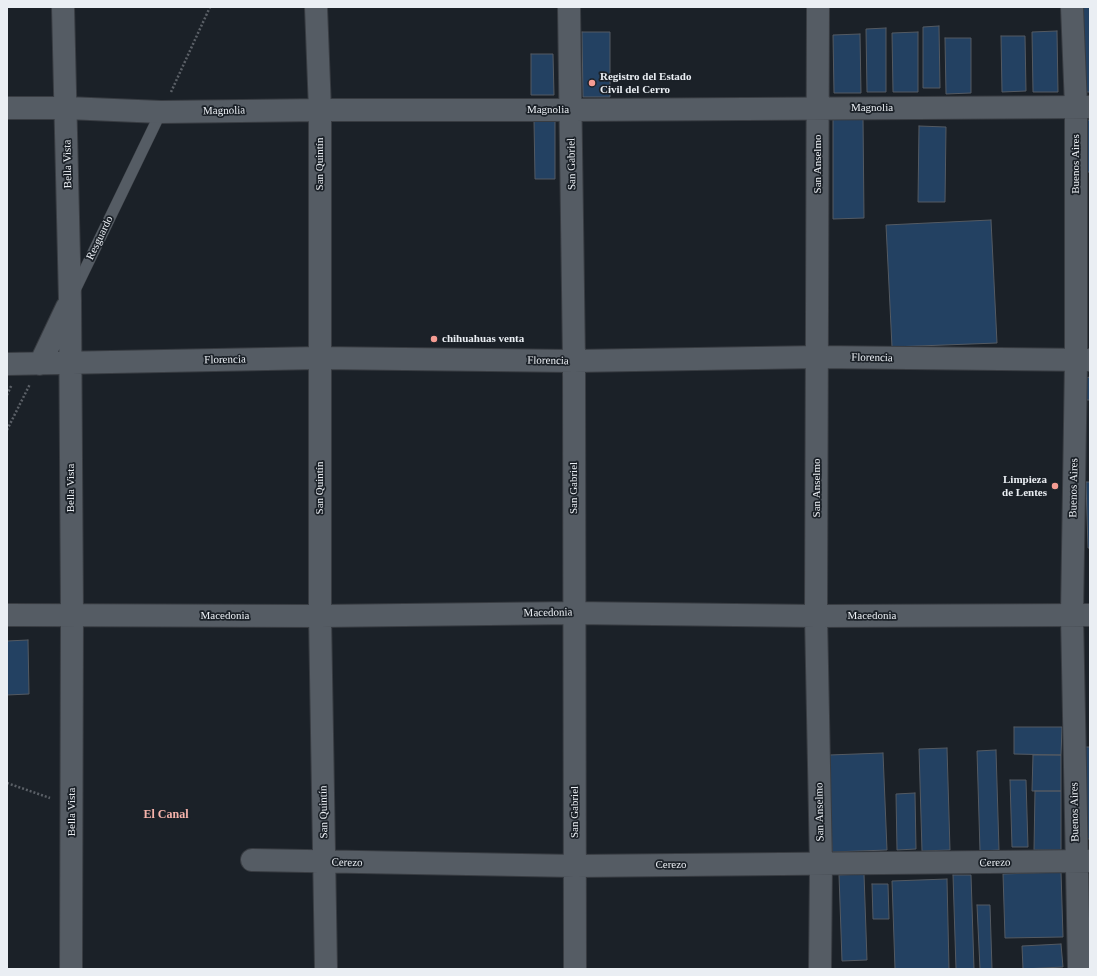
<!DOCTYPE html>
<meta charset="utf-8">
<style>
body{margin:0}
#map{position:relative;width:1097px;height:976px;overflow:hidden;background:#1b2128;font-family:Georgia,serif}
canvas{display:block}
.frame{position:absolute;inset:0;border:8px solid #eaeef3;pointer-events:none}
</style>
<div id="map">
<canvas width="1097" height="976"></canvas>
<div class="frame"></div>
</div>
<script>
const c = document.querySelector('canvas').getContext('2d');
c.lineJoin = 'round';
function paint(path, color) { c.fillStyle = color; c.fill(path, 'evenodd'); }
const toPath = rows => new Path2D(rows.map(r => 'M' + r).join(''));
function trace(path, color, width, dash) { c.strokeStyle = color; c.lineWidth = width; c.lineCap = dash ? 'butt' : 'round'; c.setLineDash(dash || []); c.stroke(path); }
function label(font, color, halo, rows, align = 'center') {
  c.font = font + ' Georgia,serif'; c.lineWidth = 3.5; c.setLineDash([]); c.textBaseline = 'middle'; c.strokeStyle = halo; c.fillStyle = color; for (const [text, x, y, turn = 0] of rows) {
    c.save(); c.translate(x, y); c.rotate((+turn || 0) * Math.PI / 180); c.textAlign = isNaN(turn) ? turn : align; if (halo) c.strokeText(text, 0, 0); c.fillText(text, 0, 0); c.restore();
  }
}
const building = toPath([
 [1082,7,1090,7,1090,92,1084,92,1082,7],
 [939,26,940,88,923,88,923,27,939,26],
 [886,28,886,92,867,92,866,29,886,28],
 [1057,31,1058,92,1033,92,1032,32,1057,31],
 [582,32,610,32,610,97,583,97,582,32],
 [918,32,918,92,893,92,892,33,918,32],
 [860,34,861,93,834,93,833,35,860,34],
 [1001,36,1025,36,1026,91,1002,92,1001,36],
 [945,38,971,38,971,93,946,94,945,38],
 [531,54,553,54,554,95,531,95,531,54],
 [833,118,863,118,864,218,833,219,833,118],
 [534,120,555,120,555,179,535,179,534,120],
 [1085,120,1090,120,1090,172,1087,172,1085,120],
 [919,126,946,127,945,202,918,202,919,126],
 [991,220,997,343,892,347,886,225,991,220],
 [1090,377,1090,400,1085,400,1085,378,1090,377],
 [1086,482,1090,482,1090,548,1088,548,1086,482],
 [28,640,29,694,7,695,7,641,28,640],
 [1014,727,1062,727,1061,755,1014,754,1014,727],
 [1083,747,1090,747,1090,839,1087,839,1083,747],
 [947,748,950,850,922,851,919,749,947,748],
 [996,750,999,850,980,851,977,751,996,750],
 [883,753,887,850,832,852,829,755,883,753],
 [1033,755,1061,755,1061,791,1032,791,1033,755],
 [1010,780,1026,780,1028,847,1012,847,1010,780],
 [1035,791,1061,791,1061,850,1034,850,1035,791],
 [915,793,916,849,897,850,896,794,915,793],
 [1061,872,1063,937,1005,938,1003,874,1061,872],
 [864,874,867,960,842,961,839,875,864,874],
 [953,875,971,875,974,969,956,969,953,875],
 [947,879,949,969,895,969,892,881,947,879],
 [872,884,888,884,889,919,873,919,872,884],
 [977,905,990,905,992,969,980,969,977,905],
 [1061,944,1063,967,1023,969,1022,946,1061,944]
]);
paint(building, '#234162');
trace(building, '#545a62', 1);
const lane = toPath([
 [74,292,161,112]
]);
const street = toPath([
 [63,7,70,301,72,615,71,969],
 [316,7,320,110,320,616,326,969],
 [569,7,574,361,575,969],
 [818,7,816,616,821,865,820,969],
 [1072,7,1076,106,1076,360,1072,615,1079,969],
 [7,108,67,108,161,112,320,110,572,110,1090,107],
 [7,364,319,358,574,361,818,357,1090,360],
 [40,364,67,307],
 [7,615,320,616,573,613,816,616,1090,615],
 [252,860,575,866,1090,861]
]);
trace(lane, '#383c42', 12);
trace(street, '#383c42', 24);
trace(toPath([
 [171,92,210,7],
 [7,395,12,384],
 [7,430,30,384],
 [7,783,50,798]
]), '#5b6067', 2.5, [2, 2]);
trace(lane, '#555c64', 11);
trace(street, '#555c64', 22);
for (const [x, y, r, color] of [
 [592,83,4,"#f59c93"],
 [434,339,4,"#f59c93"],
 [1055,486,4,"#f59c93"]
]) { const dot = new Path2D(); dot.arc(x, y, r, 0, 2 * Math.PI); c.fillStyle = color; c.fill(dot); trace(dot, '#1b2128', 1.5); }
label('bold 11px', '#eaeef3', '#1b2128', [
 ["Registro del Estado",600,77],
 ["Civil del Cerro",600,90],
 ["chihuahuas venta",442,339],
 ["Limpieza",1047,480,"right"],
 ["de Lentes",1047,493,"right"]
], 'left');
label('11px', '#eaeef3', '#1b2128', [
 ["Magnolia",872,108],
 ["Magnolia",548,110],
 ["Magnolia",224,111,-1],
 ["Bella Vista",68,164,-91],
 ["San Quintín",320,164,-90],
 ["San Gabriel",572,164,-91],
 ["San Anselmo",818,164,-90],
 ["Buenos Aires",1076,164,-90],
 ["Resguardo",100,238,-64],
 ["Florencia",872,358,1],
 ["Florencia",225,360,-1],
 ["Florencia",548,361,1],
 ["Bella Vista",71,488,-90],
 ["San Quintín",320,488,-90],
 ["San Gabriel",574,488,-90],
 ["San Anselmo",817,488,-90],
 ["Buenos Aires",1074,488,-89],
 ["Macedonia",548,613,-1],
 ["Macedonia",225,616],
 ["Macedonia",872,616],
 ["Bella Vista",72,812,-90],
 ["San Quintín",324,812,-91],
 ["San Gabriel",575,812,-90],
 ["San Anselmo",820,812,-91],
 ["Buenos Aires",1075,812,-91],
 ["Cerezo",347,863,1],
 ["Cerezo",995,863,-1],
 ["Cerezo",671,865]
]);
label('bold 12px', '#f6b3ab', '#1b2128', [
 ["El Canal",166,815]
]);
</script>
